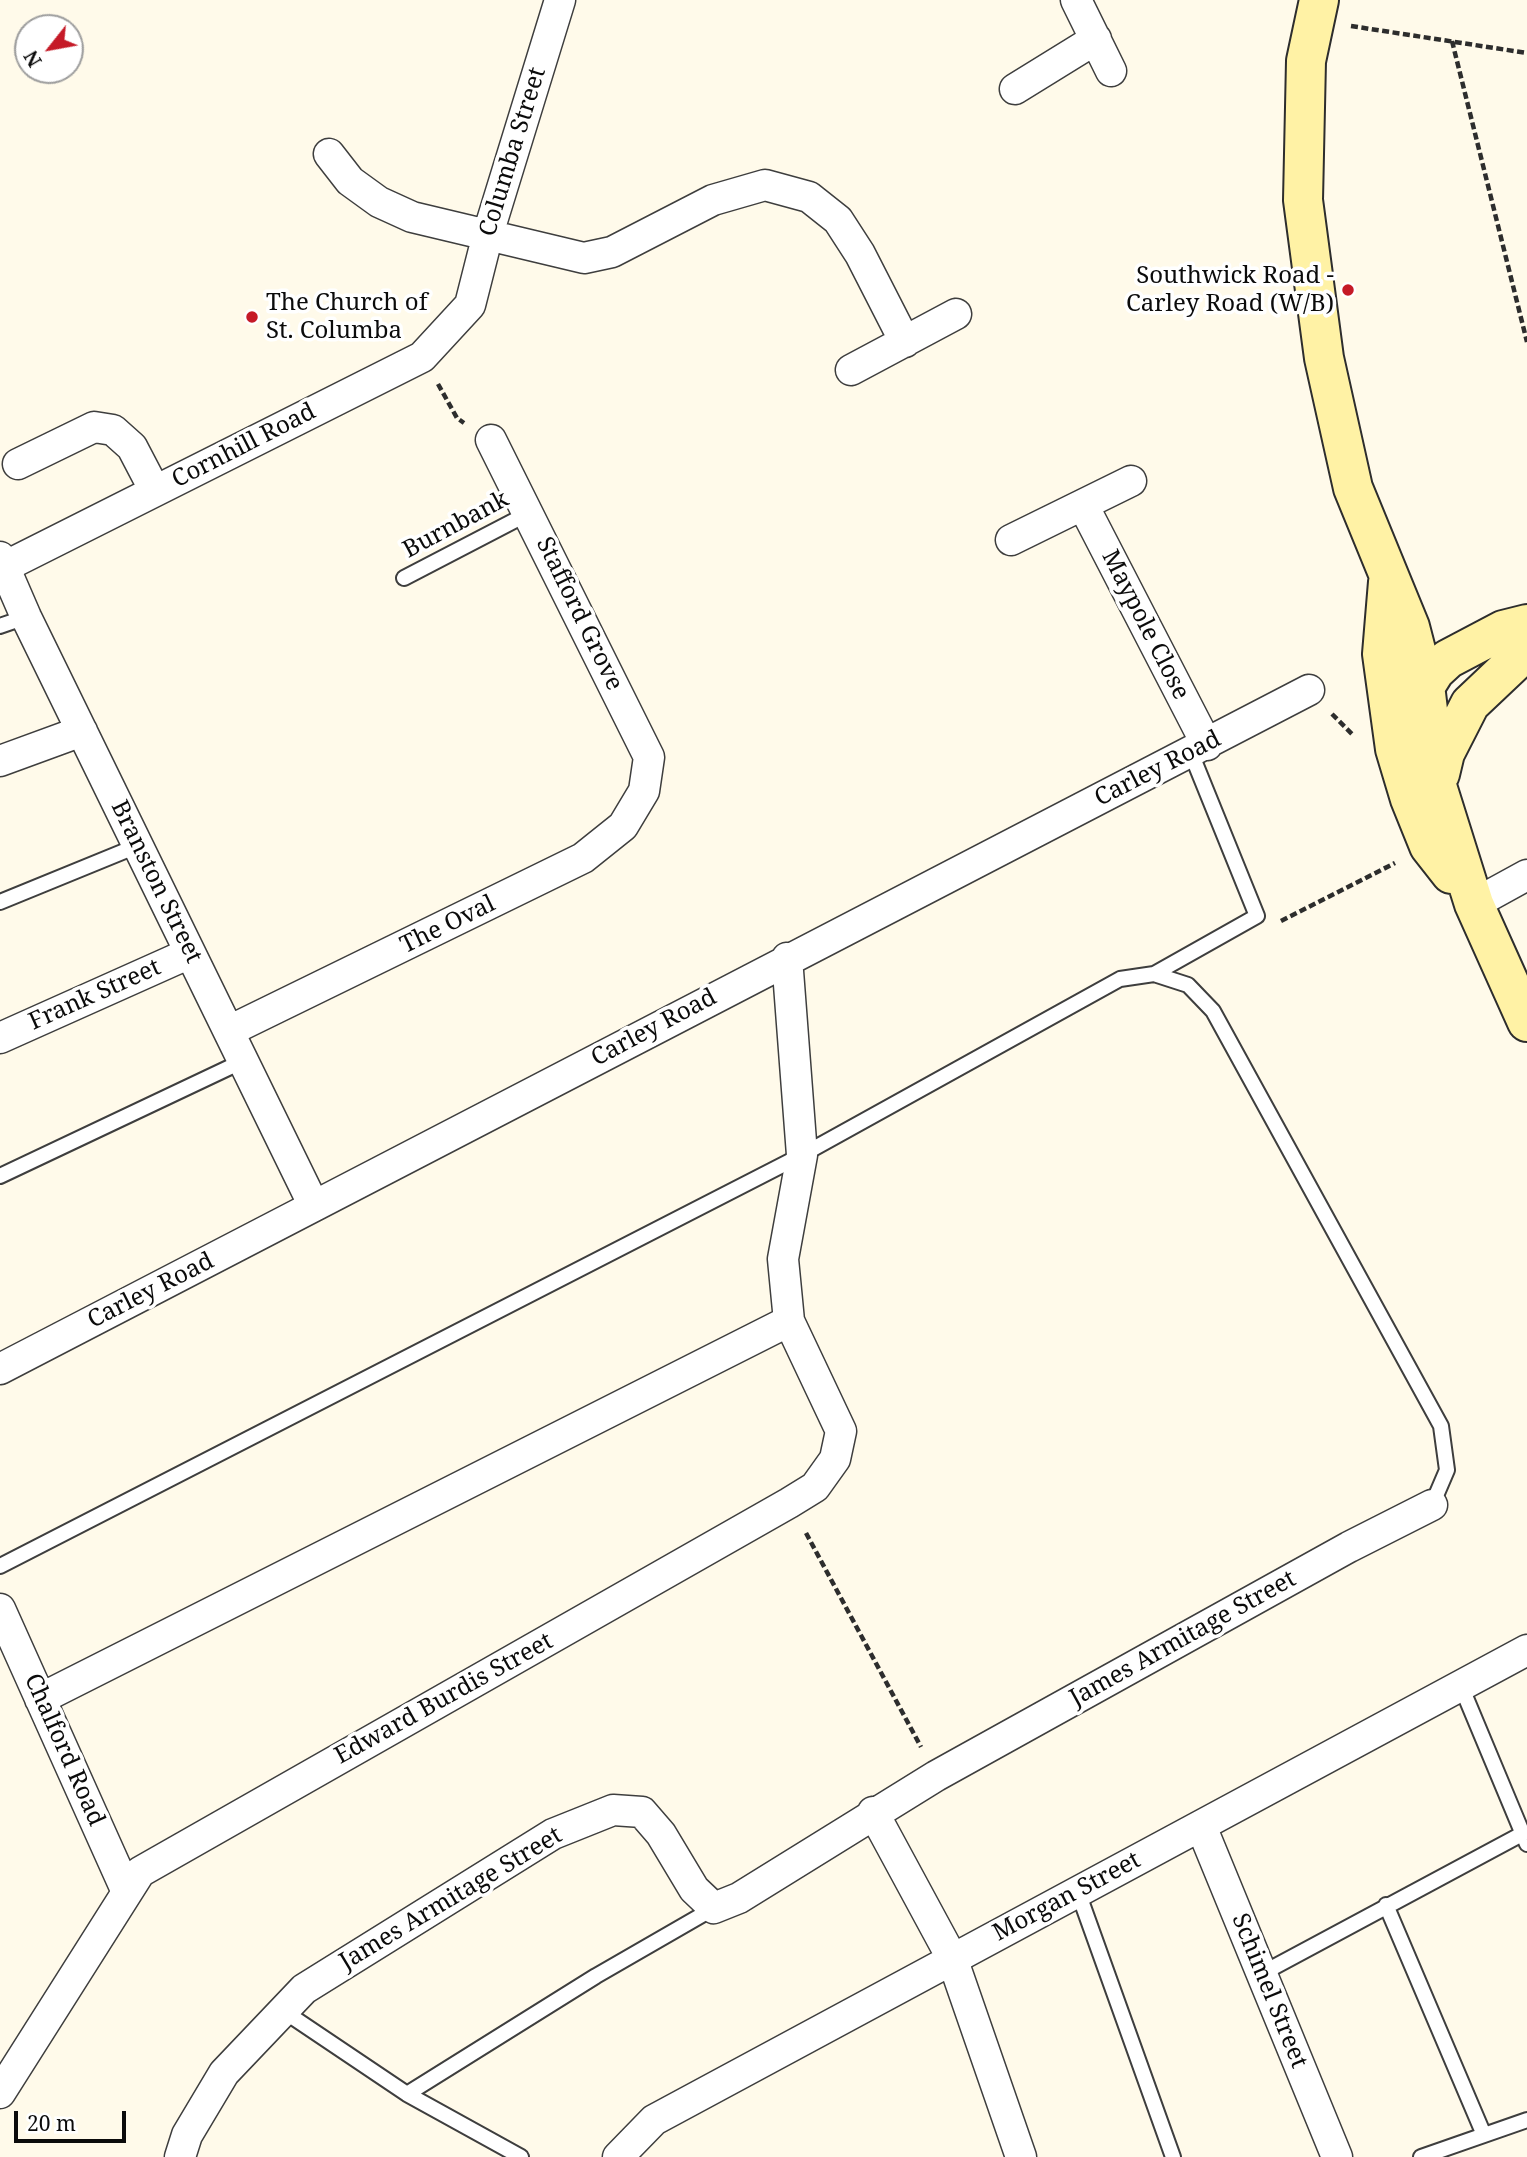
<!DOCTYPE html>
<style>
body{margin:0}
#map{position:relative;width:1527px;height:2157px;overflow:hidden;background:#fffaea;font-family:"Noto Serif",serif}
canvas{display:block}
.north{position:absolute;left:14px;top:14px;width:70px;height:70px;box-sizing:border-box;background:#fff;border:2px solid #9d9d9d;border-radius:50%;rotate:239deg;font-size:19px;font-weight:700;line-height:28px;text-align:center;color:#0b0b0b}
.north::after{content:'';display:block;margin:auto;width:24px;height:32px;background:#c51a27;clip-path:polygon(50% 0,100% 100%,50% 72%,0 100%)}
.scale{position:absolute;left:14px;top:2111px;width:112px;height:32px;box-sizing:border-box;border:4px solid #0b0b0b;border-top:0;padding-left:9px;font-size:21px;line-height:24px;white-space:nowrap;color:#0b0b0b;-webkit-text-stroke:5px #fff;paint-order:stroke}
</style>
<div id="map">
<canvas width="1527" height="2157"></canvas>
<div class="north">N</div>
<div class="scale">20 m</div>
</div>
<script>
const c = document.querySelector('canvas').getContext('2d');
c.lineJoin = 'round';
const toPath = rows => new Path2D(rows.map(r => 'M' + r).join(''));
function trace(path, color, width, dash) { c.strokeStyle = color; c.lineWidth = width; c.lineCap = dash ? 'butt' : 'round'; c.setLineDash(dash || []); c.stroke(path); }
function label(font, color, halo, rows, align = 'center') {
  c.font = font + ' "Noto Serif",serif'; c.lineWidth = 7; c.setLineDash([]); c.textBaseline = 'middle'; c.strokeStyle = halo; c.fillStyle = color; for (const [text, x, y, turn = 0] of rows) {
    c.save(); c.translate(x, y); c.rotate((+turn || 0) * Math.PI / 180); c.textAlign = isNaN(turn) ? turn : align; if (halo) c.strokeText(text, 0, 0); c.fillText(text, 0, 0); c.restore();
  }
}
const lane = toPath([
 [404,578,529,513],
 [0,626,26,617],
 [0,902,137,846],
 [1154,974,1257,916,1191,753],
 [0,1176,243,1061],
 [0,1566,802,1155,1120,979,1154,974,1188,985,1213,1011,1441,1426,1447,1470,1432,1505],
 [1461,1686,1527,1844],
 [1078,1892,1173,2157],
 [1386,1905,1484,2135],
 [1261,1974,1524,1833],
 [282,2010,407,2094,521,2157],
 [407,2094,596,1976,714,1908],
 [1421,2157,1527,2120]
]);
const street = toPath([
 [1076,0,1111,71],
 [1015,89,1096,39],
 [329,154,350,181,379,202,412,217,584,258,612,252,713,200,765,185,809,197,838,220,860,254,905,342],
 [851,370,956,314],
 [18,464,94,427,113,430,132,447,155,491],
 [1083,505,1207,745],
 [1011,540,1131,481],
 [0,557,26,617,314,1206],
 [4,567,422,357,470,305,488,234,560,0],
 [0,761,82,731],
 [1474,904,1527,875],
 [229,1031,583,858,623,826,644,791,649,757,491,440],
 [0,1038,190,953],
 [0,1369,1309,690],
 [0,1609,127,1892],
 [40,1699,789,1321],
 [873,1812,952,1958,1021,2157],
 [1201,1826,1337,2157],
 [0,2093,140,1872,789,1503,815,1487,835,1459,841,1431,789,1321,783,1259,802,1155,787,958],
 [180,2157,187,2135,224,2073,304,1989,553,1834,613,1810,642,1812,661,1834,694,1889,714,1908,739,1898,936,1776,1349,1547,1432,1505],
 [618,2157,654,2120,1527,1650]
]);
const secondary = toPath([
 [1319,0,1306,61,1303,200,1324,358,1353,488,1410,627,1425,685,1437,786,1474,904,1527,1022],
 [1388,582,1382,654,1395,749,1410,799,1429,846,1451,874],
 [1415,703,1435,671,1448,659,1503,630,1527,624],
 [1440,774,1445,753,1470,704,1527,650]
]);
trace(lane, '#3e3e3e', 18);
trace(street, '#3e3e3e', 33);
trace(secondary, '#2d2d2d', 42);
trace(toPath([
 [1351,26,1527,53],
 [1452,41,1527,342],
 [438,384,457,418,464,423],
 [1332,714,1353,735],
 [1281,921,1395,863],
 [806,1533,921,1747]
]), '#2d2d2d', 4.5, [7, 3.5]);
trace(lane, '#fff', 14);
trace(street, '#fff', 30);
trace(secondary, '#fff2a5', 38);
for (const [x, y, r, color] of [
 [1348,290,7,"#c51a27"],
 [252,317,7,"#c51a27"]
]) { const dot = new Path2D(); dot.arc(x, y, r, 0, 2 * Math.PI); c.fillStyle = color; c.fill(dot); trace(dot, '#fff', 2.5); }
label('24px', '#0b0b0b', '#fff', [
 ["Columba Street",513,152,-73],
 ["Cornhill Road",244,446,-27],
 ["Burnbank",456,525,-28],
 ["Stafford Grove",579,614,64],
 ["Maypole Close",1145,625,63],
 ["Carley Road",1158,769,-27],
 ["Branston Street",156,882,64],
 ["The Oval",448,925,-26],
 ["Frank Street",95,995,-24],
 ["Carley Road",654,1028,-28],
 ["Carley Road",151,1291,-27],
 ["James Armitage Street",1183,1639,-29],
 ["Edward Burdis Street",444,1699,-29],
 ["Chalford Road",64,1750,66],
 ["Morgan Street",1067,1897,-28],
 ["James Armitage Street",451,1899,-31],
 ["Schimel Street",1269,1991,68]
]);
label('24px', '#0b0b0b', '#fff', [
 ["Southwick Road -",1334,276],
 ["Carley Road (W/B)",1334,304],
 ["The Church of",266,303,"left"],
 ["St. Columba",266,331,"left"]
], 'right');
</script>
